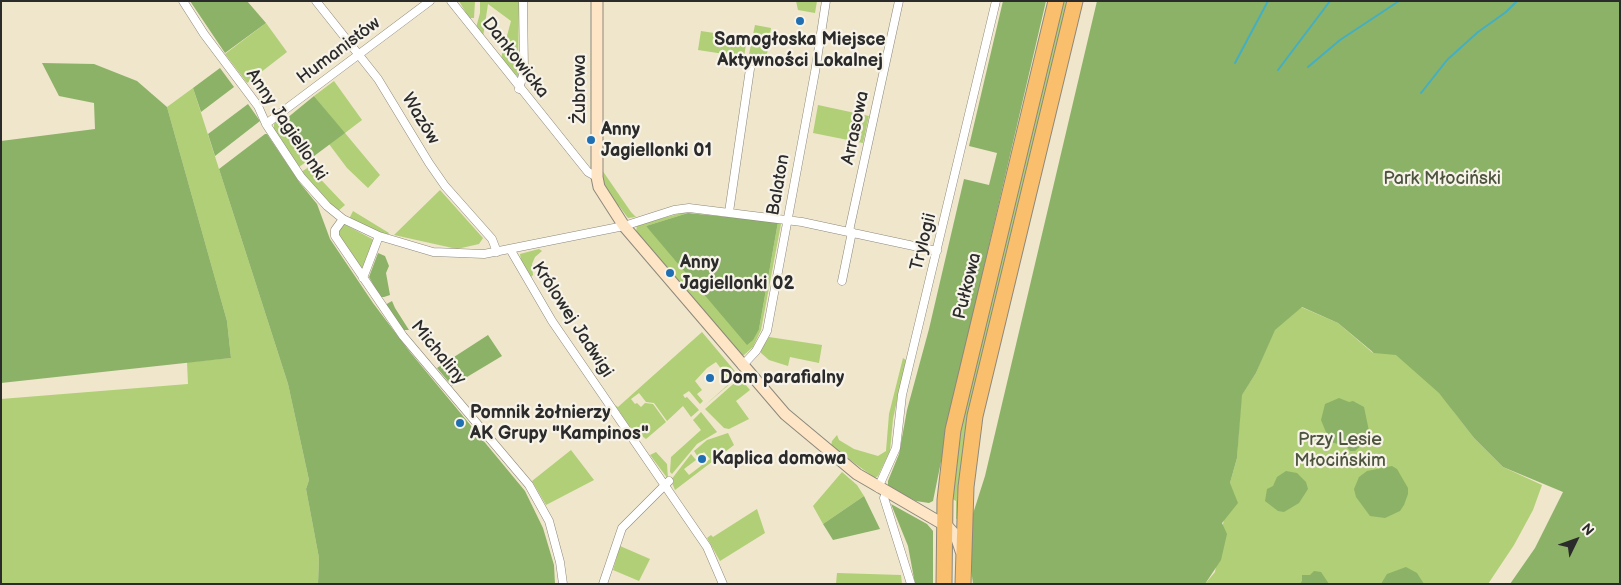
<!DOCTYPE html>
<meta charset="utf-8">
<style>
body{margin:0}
#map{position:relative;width:1621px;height:585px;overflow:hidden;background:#efe6cc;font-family:"Balsamiq Sans",sans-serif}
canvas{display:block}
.frame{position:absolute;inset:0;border:2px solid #2b2b2b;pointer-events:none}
.north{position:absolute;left:1551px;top:515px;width:50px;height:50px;-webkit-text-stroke:4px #f7f3e8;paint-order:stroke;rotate:48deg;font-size:14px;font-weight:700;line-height:20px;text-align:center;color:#2b2b2b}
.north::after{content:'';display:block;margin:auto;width:18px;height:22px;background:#2b2b2b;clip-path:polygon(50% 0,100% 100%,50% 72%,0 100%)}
</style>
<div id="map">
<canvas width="1621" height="585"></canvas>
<div class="frame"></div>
<div class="north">N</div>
</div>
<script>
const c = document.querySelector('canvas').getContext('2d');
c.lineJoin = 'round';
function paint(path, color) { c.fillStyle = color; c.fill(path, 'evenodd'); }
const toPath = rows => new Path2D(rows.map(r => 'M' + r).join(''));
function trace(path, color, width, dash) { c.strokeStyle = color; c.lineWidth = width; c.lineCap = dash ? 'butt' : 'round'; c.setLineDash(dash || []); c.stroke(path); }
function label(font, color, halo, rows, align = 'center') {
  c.font = font + ' "Balsamiq Sans",sans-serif'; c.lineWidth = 4.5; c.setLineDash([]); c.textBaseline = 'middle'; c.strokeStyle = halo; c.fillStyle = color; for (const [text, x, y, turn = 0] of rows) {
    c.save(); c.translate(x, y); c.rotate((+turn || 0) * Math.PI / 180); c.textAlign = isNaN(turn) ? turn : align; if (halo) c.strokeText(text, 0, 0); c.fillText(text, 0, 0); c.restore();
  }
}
paint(toPath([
 [459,1,475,1,474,18,469,18],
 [480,1,519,1,518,77,501,58,511,21,488,4,483,37,476,28,480,13],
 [796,1,817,1,815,13,798,10],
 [1060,1,1071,1,964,442,957,500,960,519,956,519,956,501,949,497,954,451],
 [266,23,287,52,247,83,225,54],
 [755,25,771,28,765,67,747,64],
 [701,31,747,38,744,57,698,50],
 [334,81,362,120,345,133,380,175,368,188,347,168,329,144,344,133,314,96],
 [193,88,288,384,309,480,306,489,319,558,318,584,1,584,1,399,188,384,187,362,231,358,227,321,167,107],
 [818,105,869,116,863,143,813,133],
 [277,120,306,162,299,167,274,131,274,124],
 [1291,135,1454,412,1474,438,1503,467,1542,485,1533,510,1514,545,1488,584,1205,584,1215,572,1230,483,1237,458,1241,396,1256,373,1274,330,1301,307,1338,323,1373,353],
 [309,167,345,205,338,211,326,201,301,172],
 [602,170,631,212,636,217,628,218,619,206,617,207,604,184],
 [440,190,483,238,479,244,457,249,394,235],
 [353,211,389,233,387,236,349,219],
 [682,213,688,213,646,226,759,329,778,222,781,224,761,330,753,347,744,355,741,355,636,232,637,225],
 [344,224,374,240,362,271,338,236,338,231],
 [539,249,542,251,535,257,532,264,533,275,531,277,521,260,520,254],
 [702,332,739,376,703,407,731,382,716,362,707,368,695,381,702,390,697,394,703,401,700,404,689,391,683,395,685,398,687,397,699,410,691,417,683,406,667,421,654,403,646,402,639,393,631,399,635,404,637,403,641,407,645,403,653,404,666,422,646,439,630,427,615,405,618,407],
 [769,337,822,345,819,363,790,357,788,366,769,360,761,353,761,350],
 [903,358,906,360,893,419,890,451,878,476,875,478,831,446,832,441,837,435,839,440,854,449,878,456,886,451,889,414],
 [740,378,750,390,736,401,749,419,729,429,724,428,705,409],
 [701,412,717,432,697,444,672,474,670,472,671,457,701,430,693,420],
 [728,433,734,445,675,490,671,480,691,454,696,460,684,469,689,475,710,459,704,452,698,457,694,451,707,440],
 [571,450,594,480,546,505,532,481],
 [656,452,667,464,668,479,650,455],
 [842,472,857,485,864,496,823,524,813,506],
 [757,509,765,533,720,561,707,538,711,535,713,537],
 [620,546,650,559,639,581,613,570],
 [837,573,901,575,902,584,836,584]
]), '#b0cf76');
paint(toPath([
 [190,1,247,1,266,23,225,53],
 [1003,1,1046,1,958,378,933,501,929,503,916,501,888,487,888,481,899,454,907,410,929,329,964,179,989,185,997,153,969,146],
 [1097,1,1620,1,1620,584,1510,584,1535,548,1563,492,1503,467,1474,438,1439,393,1396,355,1374,353,1338,323,1302,307,1275,330,1256,373,1242,395,1237,458,1230,483,1238,503,1222,523,1227,534,1221,560,1205,584,973,584,970,561,971,520,985,476],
 [42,63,94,64,137,81,167,107,227,321,231,358,1,383,1,141,95,129,94,103,59,96],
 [220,68,234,87,201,112,193,88],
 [314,96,345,133,306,162,281,126,281,123],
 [248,104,260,121,215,156,208,134],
 [265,134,267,134,300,183,317,204,330,239,373,303,410,352,525,491,543,528,554,565,555,584,318,584,319,558,306,489,309,480,288,384,219,169],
 [688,213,778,222,759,329,753,340,747,345,646,226],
 [378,253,385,256,389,266,386,273,390,295,384,297,380,297,369,277],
 [392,301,395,308,409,330,403,330,385,305],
 [488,335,502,356,452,386,437,368],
 [1339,398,1349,402,1353,401,1364,407,1369,431,1365,442,1355,451,1350,451,1346,446,1330,442,1321,420,1325,404],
 [1392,466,1397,469,1408,488,1408,494,1404,505,1400,511,1385,518,1370,516,1356,497,1354,489,1359,477,1367,471],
 [1286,471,1297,473,1306,482,1308,489,1299,503,1284,512,1278,511,1265,501,1267,489,1273,486,1277,477],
 [864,496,880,529,833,540,823,524],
 [891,504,927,524,933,531,933,584,915,584,908,546],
 [1406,567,1417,573,1424,584,1381,584,1387,574],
 [1314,571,1321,572,1329,584,1300,584,1302,581,1302,575,1310,575]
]), '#8cb267');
trace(toPath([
 [1235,63,1268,1],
 [1308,67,1340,40,1399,1],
 [1278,70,1330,1],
 [1421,93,1447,60,1478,32,1506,12,1517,1]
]), '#44afc2', 2);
const street = toPath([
 [183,1,204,34,258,106,266,124,301,177,327,206,343,219,379,236,433,252,484,254,624,226,674,210,689,208,802,222,937,251],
 [316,1,378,79,429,163,445,186,492,239,497,252],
 [451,1,588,172,597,177],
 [519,89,524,71,523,1],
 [266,124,430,1],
 [729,212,750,69],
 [343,219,335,230,335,236,403,336,529,485,549,521,560,562,563,584],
 [849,231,899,1],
 [510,249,552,321,707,547,723,584],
 [363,278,379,236],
 [842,281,852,232],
 [742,366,756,351,767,331,815,72,826,1],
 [878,488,896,448,902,395,996,1],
 [886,492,884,498,911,584],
 [603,584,622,528,669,481]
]);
const secondary = toPath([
 [597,1,597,177,599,187,624,226,785,414,857,474,948,527,956,536,961,551]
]);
const highway = toPath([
 [944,584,945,500,953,430,1056,1],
 [963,584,966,487,975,416,1075,1]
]);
trace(street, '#8d887c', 9);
trace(secondary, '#8d887c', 13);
trace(highway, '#8d887c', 17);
trace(street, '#fff', 8);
trace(secondary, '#fde5c5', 11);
trace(highway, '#f9bf6d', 15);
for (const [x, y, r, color] of [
 [800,21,5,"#1f6fb2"],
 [591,140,5,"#1f6fb2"],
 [670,273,5,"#1f6fb2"],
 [710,378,5,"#1f6fb2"],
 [460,423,5,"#1f6fb2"],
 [702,459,5,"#1f6fb2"]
]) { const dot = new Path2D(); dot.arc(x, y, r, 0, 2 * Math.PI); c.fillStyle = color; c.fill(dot); trace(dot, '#f7f3e8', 2); }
label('bold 18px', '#2b2b2b', '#f7f3e8', [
 ["Samogłoska Miejsce",800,40,"center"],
 ["Aktywności Lokalnej",800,61,"center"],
 ["Anny",601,130],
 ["Jagiellonki 01",601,151],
 ["Anny",680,263],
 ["Jagiellonki 02",680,284],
 ["Dom parafialny",720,378],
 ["Pomnik żołnierzy",470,413],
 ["AK Grupy \"Kampinos\"",470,434],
 ["Kaplica domowa",712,459]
], 'left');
label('18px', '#2b2b2b', '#f7f3e8', [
 ["Humanistów",339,51,-37],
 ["Dankowicka",515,58,52],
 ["Żubrowa",580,89,-90],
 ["Wazów",420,119,59],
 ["Anny Jagiellonki",286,125,56],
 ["Arrasowa",856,128,-78],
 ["Balaton",779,185,-80],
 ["Trylogii",924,242,-76],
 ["Pułkowa",968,286,-76],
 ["Królowej Jadwigi",572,320,57],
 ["Michaliny",438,353,51]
]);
label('18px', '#4c543e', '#f7f3e8', [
 ["Park Młociński",1442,179],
 ["Przy Lesie",1340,440],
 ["Młocińskim",1340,461]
]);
</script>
